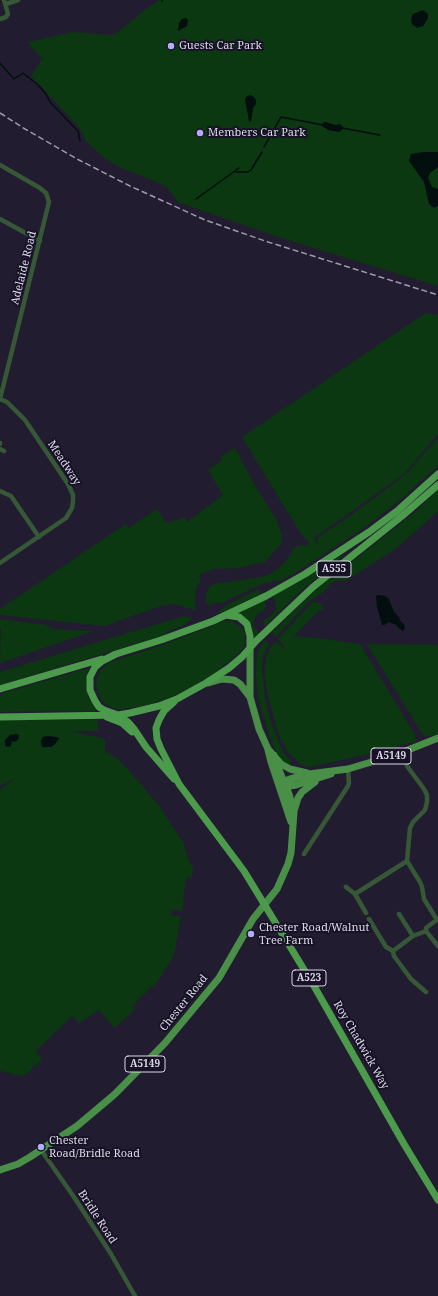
<!DOCTYPE html>
<style>
body{margin:0}
canvas{display:block;background:#211c30}
</style>
<canvas width="438" height="1296"></canvas>
<script>
const c = document.querySelector('canvas').getContext('2d');
c.lineJoin = 'round';
function paint(path, color) { c.fillStyle = color; c.fill(path, 'evenodd'); }
const toPath = rows => new Path2D(rows.map(r => 'M' + r).join(''));
function trace(path, color, width, dash) { c.strokeStyle = color; c.lineWidth = width; c.lineCap = dash ? 'butt' : 'round'; c.setLineDash(dash || []); c.stroke(path); }
function label(font, color, halo, rows, align = 'center') {
  c.font = font + ' "Noto Serif",serif'; c.lineWidth = 4; c.setLineDash([]); c.textBaseline = 'middle'; c.strokeStyle = halo; c.fillStyle = color; for (const [text, x, y, turn = 0] of rows) {
    c.save(); c.translate(x, y); c.rotate((+turn || 0) * Math.PI / 180); c.textAlign = isNaN(turn) ? turn : align; if (halo) c.strokeText(text, 0, 0); c.fillText(text, 0, 0); c.restore();
  }
}
paint(toPath([
 [160,0,438,0,438,286,278,237,178,202,166,186,117,166,103,157,86,142,80,128,31,76,43,58,37,54,28,42,73,32,114,35,145,10],
 [426,313,438,315,438,434,404,474,314,538,319,547,317,538,347,518,405,475,437,439,438,439,438,466,401,499,361,530,295,573,282,580,264,583,222,603,215,602,209,606,206,602,206,594,210,586,215,584,261,577,269,575,281,566,287,560,294,548,300,545,307,546,309,542,301,534,242,437],
 [235,448,253,482,276,519,282,534,281,544,265,562,237,568,214,569,201,574,199,576,201,580,197,586,196,591,195,610,173,604,161,606,104,626,0,615,0,609,126,524,129,528,157,509,166,523,185,518,187,522,223,495,208,470,222,460,220,457],
 [438,488,438,511,417,530,398,547,352,577,344,581,339,580,330,584,327,589,309,602,276,637,272,632,318,588,418,510],
 [340,555,342,557,307,585,265,626,264,625,263,621,272,615,276,609,275,603,273,595],
 [259,589,261,594,226,611,218,612,227,605],
 [264,599,266,604,265,609,258,614,254,619,253,626,259,633,254,637,253,629,249,622,236,613],
 [316,602,321,604,324,608,318,611,294,636,307,638,308,637,360,644,415,735,416,743,411,742,387,750,310,767,304,766,300,764,287,751,278,733,267,693,265,675,266,657,271,646,276,641,283,648,284,646,278,639,312,603],
 [184,616,193,618,186,624,169,631,162,636,0,685,0,672],
 [0,619,46,625,53,629,94,631,0,663,1,628,0,627],
 [224,621,232,621,241,627,245,633,245,643,242,650,236,656,203,682,169,698,144,706,123,709,116,709,107,705,101,699,97,688,96,681,100,671,108,663,168,643],
 [265,640,269,644,263,656,262,668,265,698,270,719,282,750,286,756,291,760,289,767,280,759,276,752,267,729,258,697,256,676,256,662,258,652],
 [367,644,438,645,438,734,428,737,423,735],
 [89,668,86,677,86,689,90,701,97,710,96,711,36,711,0,712,0,694],
 [0,720,96,720,98,722,98,731,71,731,105,739,105,752,117,758,138,781,160,807,184,844,186,853,193,869,192,878,186,877,182,911,172,909,171,915,181,917,174,955,158,981,132,1006,135,1010,114,1028,99,1010,79,1023,72,1016,36,1051,42,1059,24,1076,0,1071,0,790,15,778,0,786],
 [49,736,53,736,45,748,42,747,41,741,43,737]
]), '#0b3711');
paint(toPath([
 [423,10,428,14,428,18,423,26,417,28,412,24,411,19,413,14],
 [186,18,188,20,187,26,178,31,179,23,182,19],
 [250,95,254,97,256,100,256,104,253,108,251,122,249,121,245,100,246,97],
 [325,122,336,125,340,124,343,127,343,129,339,132,328,130,322,126,323,123],
 [424,152,438,152,438,167,430,173,428,178,432,187,438,189,438,206,434,208,429,204,424,182,409,161,411,154],
 [378,595,385,596,389,599,394,612,399,617,401,622,404,624,405,629,402,631,396,625,389,622,384,625,382,625,377,607,376,596],
 [16,734,19,735,18,740,14,742,12,741,11,746,7,747,5,745,5,740,10,735],
 [49,736,56,737,59,738,58,740,55,744,51,747,42,747,41,741,43,737]
]), '#030e0f');
trace(toPath([
 [162,0,162,1],
 [0,63,14,79,23,73,38,85,46,94,50,102,78,131,80,141],
 [342,128,380,135],
 [264,147,281,117,323,125],
 [236,172,248,172,251,170,262,152],
 [196,199,239,168]
]), '#030e0f', 1.5);
trace(toPath([
 [6,4,18,0],
 [0,19,6,17,8,14,4,0],
 [0,165,40,188,46,193,49,202,0,399],
 [0,219,40,241],
 [0,399,7,402,25,420,68,484,73,495,73,501,72,508,66,518,0,563],
 [0,444,0,443],
 [0,449,4,451],
 [0,491,11,496,39,537],
 [403,752,407,766,424,789,427,795,427,802,425,810,413,822,410,828,407,861,420,882,422,887,424,899,437,920],
 [304,854,348,786,349,783,348,769],
 [346,887,355,894],
 [366,913,355,894,407,861],
 [399,914,413,936],
 [369,919,386,947,393,951,413,936,426,931],
 [426,931,438,946],
 [426,931,426,928,438,919],
 [393,951,394,956,411,979,426,992],
 [41,1150,74,1197,111,1254,135,1296]
]), '#375836', 4.5);
trace(toPath([
 [250,648,250,697,259,729,268,749,281,764,290,769,307,773],
 [208,683,222,679,234,680,240,684,250,697],
 [268,750,271,762,291,822],
 [280,787,284,781,290,779,309,774,348,769,398,754,438,738],
 [284,787,296,785,331,774],
 [294,811,298,798,302,792,315,782],
 [0,1170,18,1164,30,1157,77,1126,115,1094,165,1043,219,978,253,919,277,889,288,864,291,853,294,812,289,794,277,765,274,755]
]), '#498f48', 7);
trace(toPath([
 [438,474,397,511,369,532,305,574,266,596,213,621,161,640,116,654,102,661,95,667,90,677,90,690,95,701,99,707,104,710,118,715,130,713,159,706,177,699,206,683,229,668,242,657,256,641,313,587,402,516,438,485],
 [226,615,239,617,247,624,250,636,250,648],
 [0,689,102,659],
 [174,702,164,711,159,720,156,728,157,739,161,749,179,784,244,871,314,986,404,1144,438,1200],
 [0,717,118,715,128,722,134,729,146,747,174,779],
 [107,717,122,723,132,732]
]), '#4c9a4b', 7);
trace(toPath([
 [0,113,25,129,79,160,130,186,205,220,268,242,438,295]
]), '#9d9baa', 1.5, [6, 3]);
for (const [x, y, r, color] of [
 [171,46,4,"#b3adf9"],
 [200,133,4,"#b3adf9"],
 [251,934,4,"#b3adf9"],
 [41,1147,4,"#b3adf9"]
]) { const dot = new Path2D(); dot.arc(x, y, r, 0, 2 * Math.PI); c.fillStyle = color; c.fill(dot); trace(dot, '#181226', 1.5); }
for (const [x, y, w] of [
 [334,569,34],
 [391,756,40],
 [309,978,34],
 [145,1064,40]
]) { const box = new Path2D(); box.roundRect(x - w / 2, y - 8, w, 16, 3); c.fillStyle = '#181226'; c.fill(box); trace(box, '#dad8e6', 1); }
label('bold 10px', '#dad8e6', null, [
 ["A555",334,569],
 ["A5149",391,756],
 ["A523",309,978],
 ["A5149",145,1064]
]);
label('11px', '#dad8e6', '#181226', [
 ["Guests Car Park",179,46],
 ["Members Car Park",208,133],
 ["Chester Road/Walnut",259,928],
 ["Tree Farm",259,941],
 ["Chester",49,1141],
 ["Road/Bridle Road",49,1154]
], 'left');
label('11px', '#dad8e6', '#181226', [
 ["Adelaide Road",24,268,-76],
 ["Meadway",64,463,57],
 ["Chester Road",184,1003,-51],
 ["Roy Chadwick Way",361,1045,60],
 ["Bridle Road",97,1217,57]
]);
</script>
